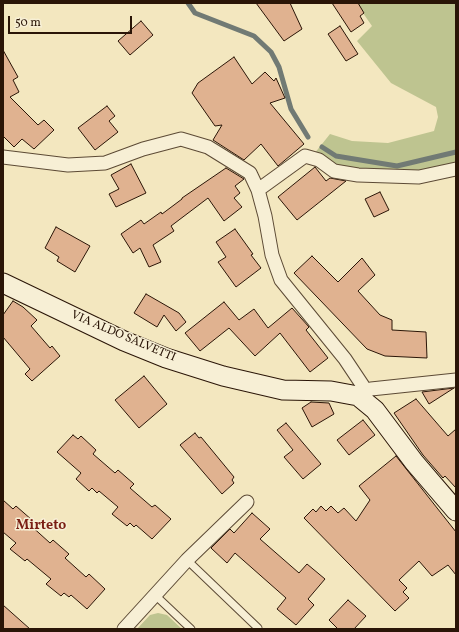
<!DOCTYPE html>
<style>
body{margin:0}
#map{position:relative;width:459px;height:632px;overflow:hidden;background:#f3e7bf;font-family:Vollkorn,serif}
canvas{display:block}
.frame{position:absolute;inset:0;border:4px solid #2a1507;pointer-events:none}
.scale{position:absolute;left:8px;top:16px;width:124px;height:18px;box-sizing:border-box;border:2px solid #2a1507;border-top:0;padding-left:5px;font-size:12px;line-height:14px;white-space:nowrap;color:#2a1507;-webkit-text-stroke:3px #f7efd5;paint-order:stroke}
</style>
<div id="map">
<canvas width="459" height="632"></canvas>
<div class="frame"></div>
<div class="scale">50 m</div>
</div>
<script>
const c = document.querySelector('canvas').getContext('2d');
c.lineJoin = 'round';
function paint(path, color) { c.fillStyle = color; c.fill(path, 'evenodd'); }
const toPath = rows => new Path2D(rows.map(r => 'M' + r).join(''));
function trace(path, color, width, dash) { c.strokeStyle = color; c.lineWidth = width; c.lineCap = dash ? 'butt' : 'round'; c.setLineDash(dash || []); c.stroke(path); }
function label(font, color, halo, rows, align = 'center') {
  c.font = font + ' Vollkorn,serif'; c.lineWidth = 3; c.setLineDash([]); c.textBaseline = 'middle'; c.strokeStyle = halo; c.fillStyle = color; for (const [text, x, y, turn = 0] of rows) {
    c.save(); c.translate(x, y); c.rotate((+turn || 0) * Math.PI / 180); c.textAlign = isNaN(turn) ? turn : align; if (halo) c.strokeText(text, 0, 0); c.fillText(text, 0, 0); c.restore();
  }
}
paint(toPath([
 [356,3,456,3,456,163,407,173,361,173,334,165,314,154,330,134,352,141,388,143,434,131,438,117,436,107,391,83,357,41,372,26],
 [158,613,167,615,182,629,137,629,150,615]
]), '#bec490');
trace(toPath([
 [188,3,195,13,254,36,271,52,279,67,291,109,308,137],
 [322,147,336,156,397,166,456,152]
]), '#717a74', 5);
const building = toPath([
 [256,3,290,3,302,29,284,41,256,3],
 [332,3,358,3,364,13,360,16,364,23,351,32,332,3],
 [141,21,153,35,130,55,118,41,141,21],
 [340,26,358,54,346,61,328,34,340,26],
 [3,50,18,77,13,80,19,92,10,97,38,125,44,120,54,130,34,149,22,139,14,147,3,136,3,50],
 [234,57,252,84,265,72,274,81,276,78,285,98,270,103,304,144,278,166,261,144,244,160,213,140,222,125,215,126,192,93,198,83,234,57],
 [107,106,115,116,109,121,118,132,95,150,78,128,107,106],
 [131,164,146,193,116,207,109,194,119,189,111,175,131,164],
 [315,167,326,181,330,178,346,181,297,220,278,197,315,167],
 [226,168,244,179,235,186,240,193,234,198,242,207,224,221,208,198,171,226,174,231,153,245,161,262,149,267,140,248,133,253,121,234,141,220,144,224,161,212,162,214,182,199,182,198,226,168],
 [380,192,389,210,374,217,365,199,380,192],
 [56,227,90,246,75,272,57,261,59,257,45,248,56,227],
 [235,229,253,254,251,255,261,268,236,287,218,262,226,257,216,242,235,229],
 [312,256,338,282,362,258,375,275,358,291,380,315,392,320,392,330,426,332,427,358,385,356,367,349,294,273,312,256],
 [146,294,179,313,186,322,176,331,164,315,157,327,134,313,146,294],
 [13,301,23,307,37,320,31,326,50,348,52,346,60,356,32,381,25,374,30,369,3,337,3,315,13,301],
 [224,302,239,320,254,309,268,328,292,308,309,327,306,330,328,358,310,372,280,333,255,356,229,328,200,351,185,333,224,302],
 [144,376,167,404,139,428,115,400,144,376],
 [454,388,429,404,422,392,454,388],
 [416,399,448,436,456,429,456,488,445,476,443,478,423,455,394,413,416,399],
 [311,402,329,403,334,414,312,427,302,408,311,402],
 [363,420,375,435,349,455,337,440,363,420],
 [286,423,321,464,303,479,284,457,293,450,277,430,286,423],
 [195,433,199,438,201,437,234,477,232,480,234,483,222,494,180,445,195,433],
 [73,435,78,439,81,436,96,450,93,454,115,473,118,470,134,484,130,488,152,507,155,505,171,519,152,539,136,525,134,527,130,523,127,526,112,514,118,507,99,491,97,493,92,488,89,491,76,479,81,473,57,452,73,435],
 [396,456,456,532,456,575,448,565,432,576,419,561,399,580,407,588,403,592,409,598,395,611,304,518,313,509,316,512,321,506,326,511,331,506,338,513,344,508,356,521,370,500,359,486,396,456],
 [3,500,13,509,16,506,32,520,29,524,50,543,53,540,69,554,65,558,86,577,89,574,105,589,87,609,71,595,69,597,64,593,61,596,46,584,51,579,27,559,25,561,10,549,16,543,3,532,3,500],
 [252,513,270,529,260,539,299,573,307,564,325,579,308,599,314,605,296,625,277,609,286,598,235,553,227,563,211,548,230,529,234,533,252,513],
 [348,600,366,616,354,629,338,629,329,620,348,600],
 [3,605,30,629,3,629,3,605]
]);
paint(building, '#e0b290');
trace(building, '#2a1507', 1);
const lane = toPath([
 [187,560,258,628,257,629],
 [155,595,191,629]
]);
const street = toPath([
 [3,157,68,165,105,163,143,149,181,139,208,147,250,173,258,190,265,216,272,255,281,280,345,359,367,392],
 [258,190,305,156,319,160,334,171,358,175,419,177,456,169],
 [359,395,371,389,456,380],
 [124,629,187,560,247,502]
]);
const secondary = toPath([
 [3,283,124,341,166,358,223,376,283,390,331,391,358,396,375,410,414,462,456,511]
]);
trace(lane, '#5c4a35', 9);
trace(street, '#5c4a35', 15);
trace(secondary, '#2a1507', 21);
trace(lane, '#f7efd5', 7);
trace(street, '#f7efd5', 13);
trace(secondary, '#f7efd5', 19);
label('12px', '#2a1507', '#f7efd5', [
 ["VIA ALDO SALVETTI",123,337,23]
]);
label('bold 14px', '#7a1f14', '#f7efd5', [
 ["Mirteto",41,526]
]);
</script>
